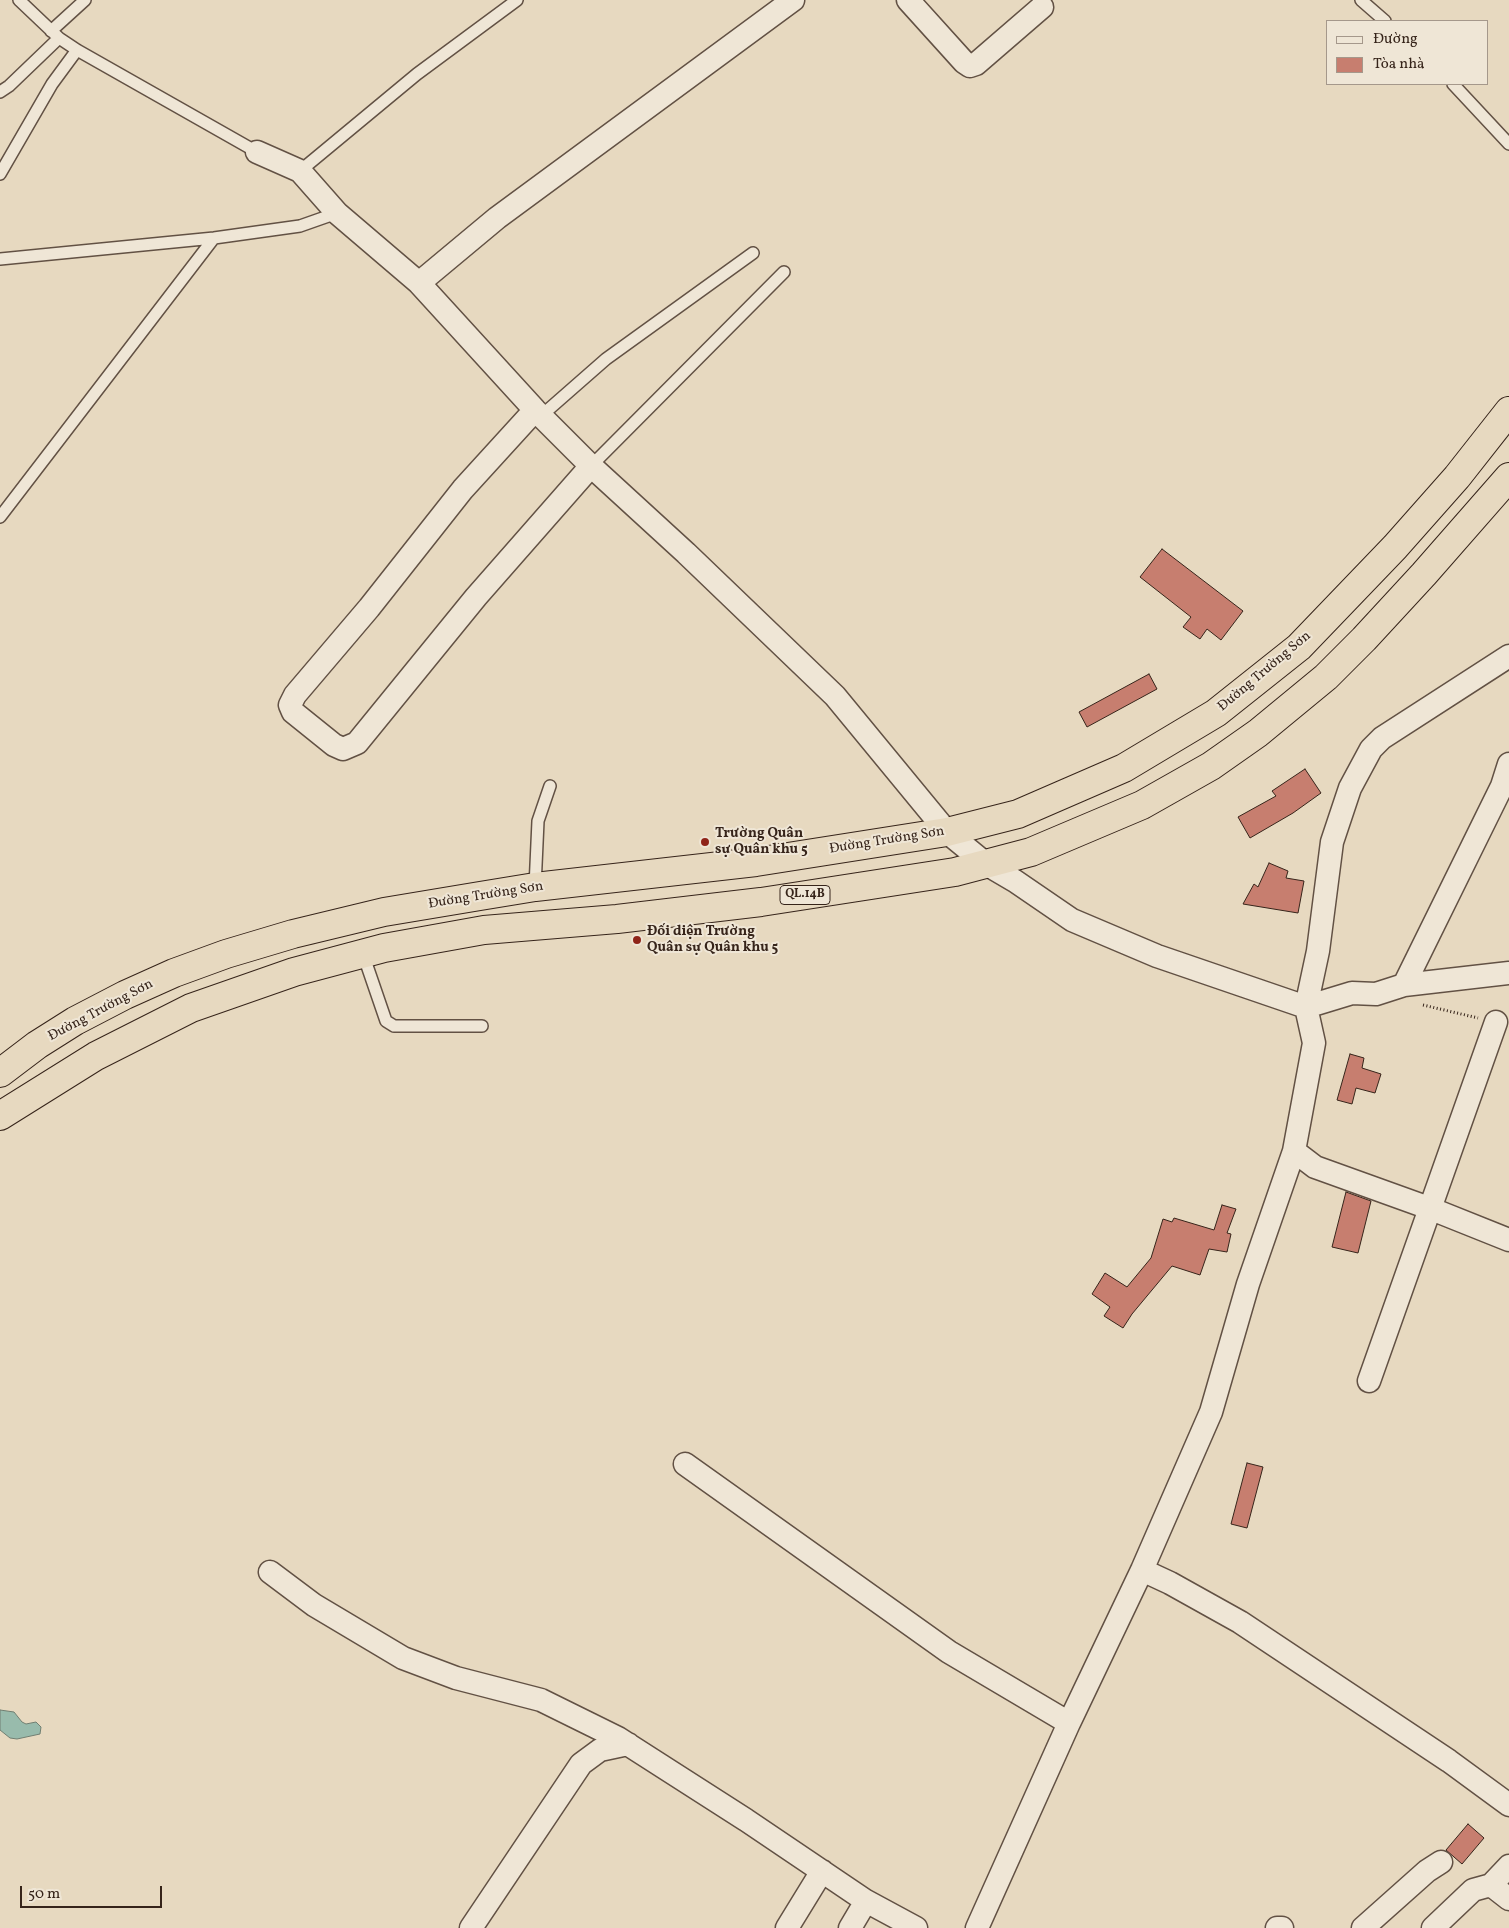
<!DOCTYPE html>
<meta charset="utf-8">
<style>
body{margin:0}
#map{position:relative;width:1509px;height:1928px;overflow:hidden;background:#e7d9c0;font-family:Vollkorn,serif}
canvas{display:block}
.legend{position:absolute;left:1326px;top:20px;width:162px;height:65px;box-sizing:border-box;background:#efe6d6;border:1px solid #a5988b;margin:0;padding:6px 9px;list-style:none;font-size:15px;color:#36241a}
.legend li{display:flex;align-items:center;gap:10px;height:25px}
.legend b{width:25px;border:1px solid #a5988b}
.scale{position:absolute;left:20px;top:1886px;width:142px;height:22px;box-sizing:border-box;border:2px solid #36241a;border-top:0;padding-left:6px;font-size:15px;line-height:18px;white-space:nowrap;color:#36241a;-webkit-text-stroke:4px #efe6d6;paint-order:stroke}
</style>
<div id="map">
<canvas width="1509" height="1928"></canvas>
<ul class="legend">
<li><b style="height:6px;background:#efe6d6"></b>Đường</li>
<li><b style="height:14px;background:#c77e6f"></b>Tòa nhà</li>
</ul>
<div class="scale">50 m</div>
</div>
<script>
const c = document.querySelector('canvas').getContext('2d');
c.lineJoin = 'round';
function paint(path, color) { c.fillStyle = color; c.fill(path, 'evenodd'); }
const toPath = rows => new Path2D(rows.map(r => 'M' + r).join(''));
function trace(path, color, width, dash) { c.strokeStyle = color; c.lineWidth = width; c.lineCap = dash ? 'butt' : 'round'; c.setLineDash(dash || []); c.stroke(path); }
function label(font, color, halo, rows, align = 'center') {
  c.font = font + ' Vollkorn,serif'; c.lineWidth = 4; c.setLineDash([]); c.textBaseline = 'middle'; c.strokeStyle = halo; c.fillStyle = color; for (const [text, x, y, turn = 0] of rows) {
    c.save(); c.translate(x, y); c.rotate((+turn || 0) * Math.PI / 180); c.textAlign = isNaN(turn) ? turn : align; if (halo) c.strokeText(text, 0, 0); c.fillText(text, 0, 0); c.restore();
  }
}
const water = toPath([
 [0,1710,14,1712,22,1722,26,1724,36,1722,41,1727,40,1734,17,1739,10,1738,0,1730,0,1710]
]);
paint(water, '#98bbac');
trace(water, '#717f72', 1);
const building = toPath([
 [1162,549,1243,611,1221,640,1207,629,1200,639,1183,627,1191,617,1140,577,1162,549],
 [1149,674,1157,689,1087,727,1079,712,1149,674],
 [1305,769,1321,793,1293,813,1250,838,1238,817,1276,796,1272,791,1305,769],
 [1269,863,1288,871,1286,878,1304,881,1298,913,1243,904,1254,884,1258,887,1269,863],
 [1350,1054,1364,1058,1362,1068,1381,1074,1375,1093,1356,1088,1352,1104,1337,1100,1350,1054],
 [1346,1192,1371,1201,1358,1253,1332,1247,1346,1192],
 [1222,1205,1236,1209,1227,1233,1231,1234,1227,1252,1209,1249,1200,1275,1172,1266,1132,1314,1123,1328,1104,1316,1110,1307,1092,1294,1105,1273,1127,1287,1151,1258,1163,1219,1172,1222,1174,1218,1214,1230,1222,1205],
 [1247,1463,1263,1467,1247,1528,1231,1524,1247,1463],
 [1468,1824,1484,1838,1462,1864,1446,1850,1468,1824]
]);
paint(building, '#c77e6f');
trace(building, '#36241a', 1);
const lane = toPath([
 [19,0,59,38,77,50,257,152],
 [1361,0,1385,21],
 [51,31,85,0],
 [1453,84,1509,144],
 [0,92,9,86,59,38],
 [300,171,417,74,517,0],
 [0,174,52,84,77,50],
 [0,259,214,238,300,226,337,213],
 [541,416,606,359,753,253],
 [591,466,784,272],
 [0,517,214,238],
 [535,887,538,821,550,786],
 [363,954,386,1021,394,1026,482,1026]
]);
const street = toPath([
 [908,0,964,62,970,66,976,64,1042,7],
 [257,152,300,171,337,213,419,283,535,410,591,466,686,553,835,696,947,832,986,864,1015,881,1072,920,1157,956,1306,1007,1314,1043,1294,1151,1248,1284,1211,1412,1142,1570,1069,1723,977,1928],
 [419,283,497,218,793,0],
 [535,410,463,489,369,608,295,695,290,705,293,712,334,745,343,749,357,743,476,597,591,466],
 [1509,656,1382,738,1371,749,1350,788,1332,842,1318,951,1306,1007,1352,993,1376,994,1404,985,1509,973],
 [1404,985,1502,786,1509,764],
 [1294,1151,1315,1167,1429,1208,1509,1240],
 [1369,1381,1496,1022],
 [685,1464,949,1652,1069,1723],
 [1142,1570,1170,1583,1240,1622,1449,1761,1509,1805],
 [270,1572,314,1605,403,1658,456,1678,541,1700,618,1738,746,1820,866,1901,916,1928],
 [1509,1866,1491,1885,1509,1899],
 [471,1928,581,1764,600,1750,628,1744],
 [787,1928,822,1871],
 [850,1928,866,1901],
 [1277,1928,1282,1928],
 [1363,1928,1427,1871,1441,1862],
 [1433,1928,1473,1890,1491,1885]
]);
const highway = toPath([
 [0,1073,37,1045,75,1021,125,995,174,973,226,954,293,934,384,912,480,896,535,887,756,862,947,832,1018,814,1124,768,1216,713,1299,647,1395,547,1457,477,1509,411],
 [0,1116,96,1056,191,1008,294,972,384,948,484,930,617,919,761,902,955,872,1031,852,1142,805,1211,766,1258,733,1326,677,1364,639,1424,574,1509,477]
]);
trace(lane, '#625144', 14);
trace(street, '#625144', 25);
trace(highway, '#36241a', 30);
trace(toPath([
 [1423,1005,1478,1018]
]), '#36241a', 3, [1, 2.5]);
trace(lane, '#efe6d6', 11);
trace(street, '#efe6d6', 22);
trace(highway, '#e7d9c0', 28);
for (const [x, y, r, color] of [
 [705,842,5,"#8f2418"],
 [637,940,5,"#8f2418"]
]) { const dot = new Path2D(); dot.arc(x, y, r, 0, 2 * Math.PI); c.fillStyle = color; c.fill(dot); trace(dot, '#efe6d6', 2); }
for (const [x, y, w] of [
 [805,895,50]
]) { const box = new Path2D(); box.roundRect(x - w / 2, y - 9.5, w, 19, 4); c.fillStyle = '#efe6d6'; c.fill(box); trace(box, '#36241a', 1); }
label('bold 12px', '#36241a', null, [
 ["QL.14B",805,895]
]);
label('14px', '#36241a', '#efe6d6', [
 ["Đường Trường Sơn",1265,672,-40],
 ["Đường Trường Sơn",887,841,-9],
 ["Đường Trường Sơn",486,896,-9],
 ["Đường Trường Sơn",101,1011,-28]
]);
label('bold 14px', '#36241a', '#efe6d6', [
 ["Trường Quân",715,834],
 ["sự Quân khu 5",715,850],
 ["Đối diện Trường",647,932],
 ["Quân sự Quân khu 5",647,948]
], 'left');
</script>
